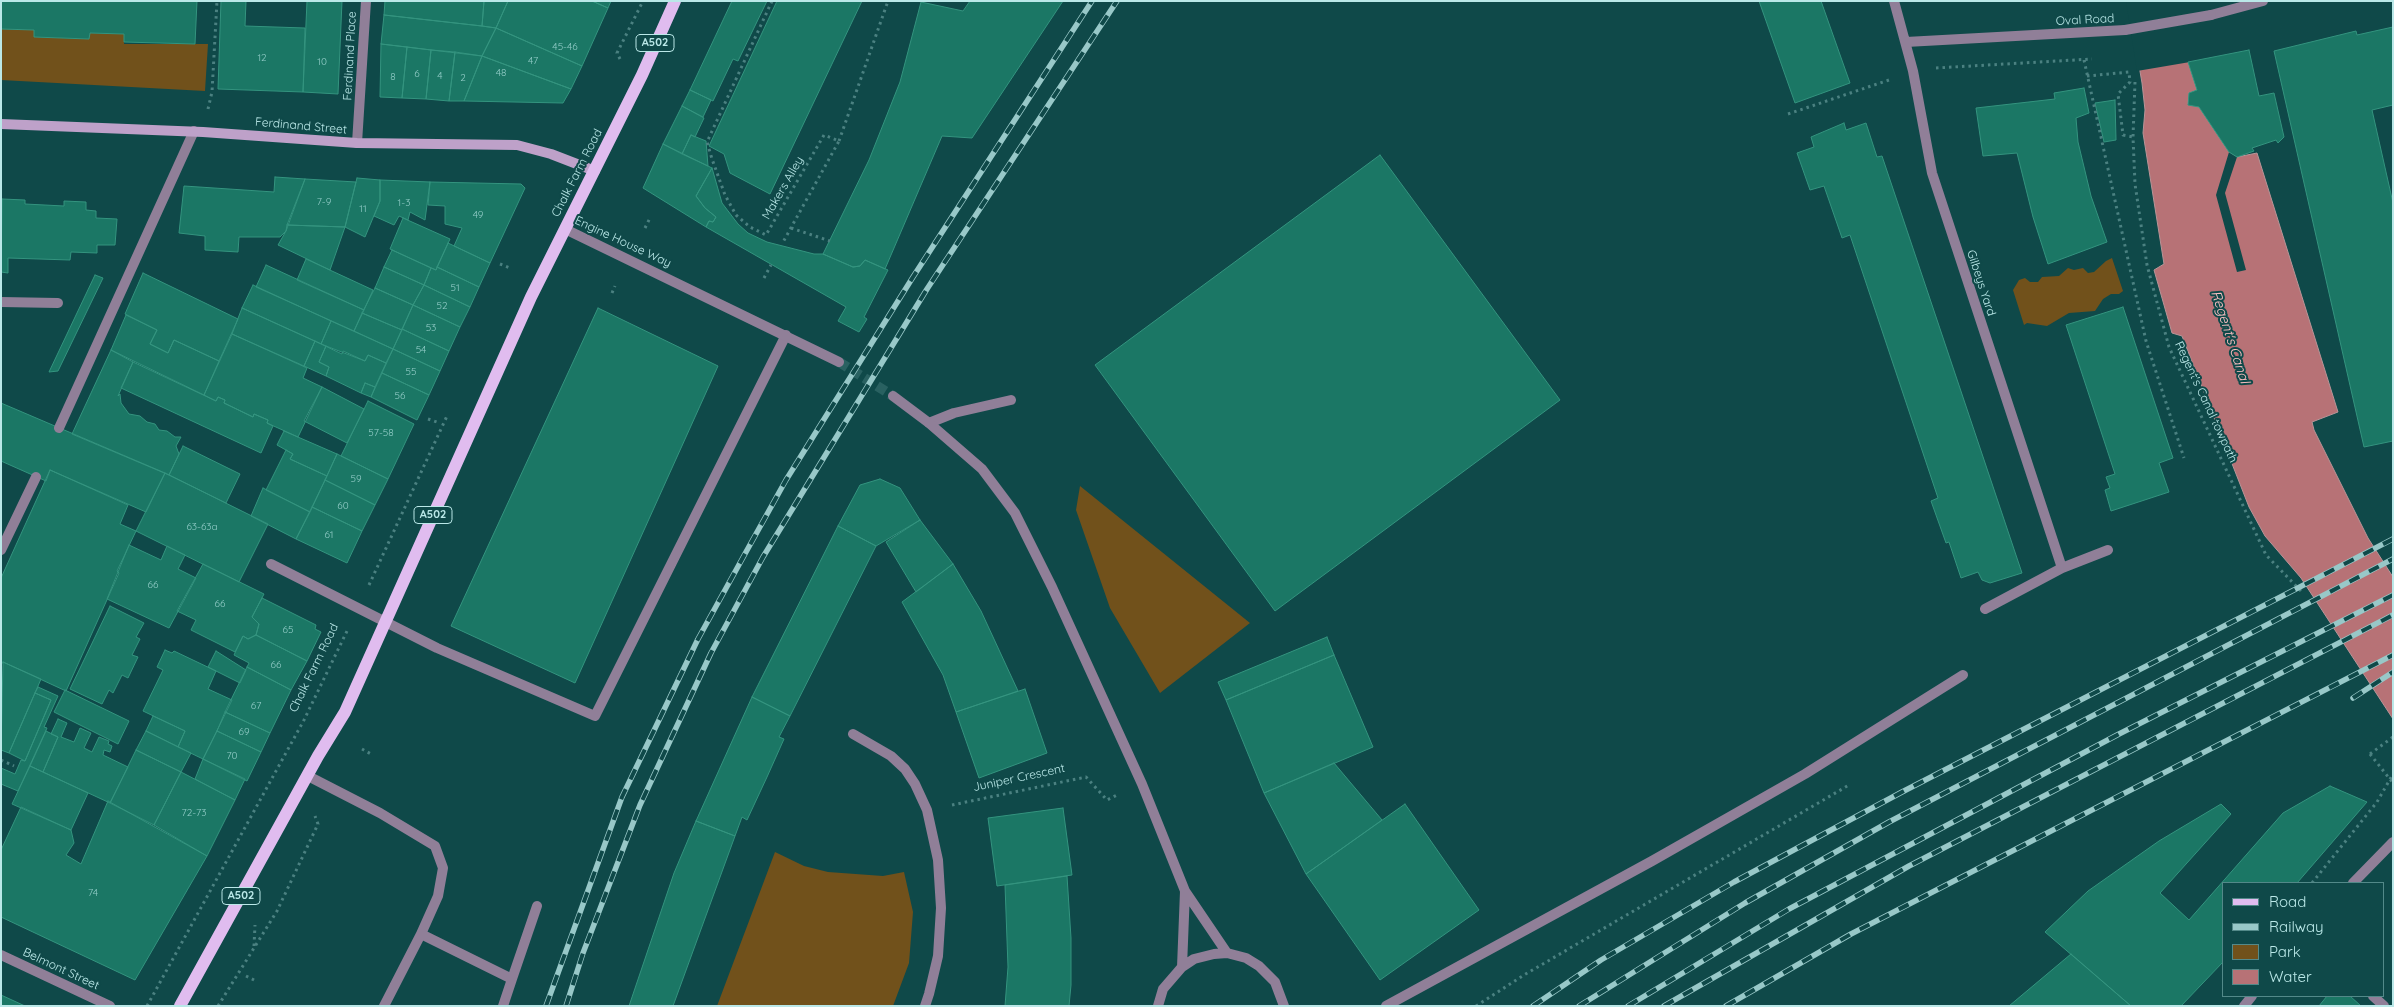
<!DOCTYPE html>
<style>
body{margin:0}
#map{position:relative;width:2394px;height:1007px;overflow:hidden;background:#0f4949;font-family:Quicksand,sans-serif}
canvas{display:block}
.frame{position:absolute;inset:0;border:2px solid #bae8e8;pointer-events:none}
.legend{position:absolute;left:2222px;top:882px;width:162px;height:115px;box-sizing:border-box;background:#0f4949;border:1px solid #538989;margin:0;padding:6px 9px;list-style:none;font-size:15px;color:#bae8e8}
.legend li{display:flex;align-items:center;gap:10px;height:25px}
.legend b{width:25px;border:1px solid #538989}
</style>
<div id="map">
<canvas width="2394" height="1007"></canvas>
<div class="frame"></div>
<ul class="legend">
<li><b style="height:6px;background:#e0bcef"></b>Road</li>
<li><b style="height:6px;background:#98c8c8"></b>Railway</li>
<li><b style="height:14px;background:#71511b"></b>Park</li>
<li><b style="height:14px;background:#b77276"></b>Water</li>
</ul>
</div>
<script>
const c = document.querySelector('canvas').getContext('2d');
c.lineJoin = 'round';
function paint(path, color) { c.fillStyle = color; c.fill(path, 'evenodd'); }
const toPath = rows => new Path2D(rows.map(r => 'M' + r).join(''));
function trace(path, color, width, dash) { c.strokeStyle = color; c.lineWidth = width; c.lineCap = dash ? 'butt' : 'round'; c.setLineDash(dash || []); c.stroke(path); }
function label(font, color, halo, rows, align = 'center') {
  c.font = font + ' Quicksand,sans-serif'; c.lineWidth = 4; c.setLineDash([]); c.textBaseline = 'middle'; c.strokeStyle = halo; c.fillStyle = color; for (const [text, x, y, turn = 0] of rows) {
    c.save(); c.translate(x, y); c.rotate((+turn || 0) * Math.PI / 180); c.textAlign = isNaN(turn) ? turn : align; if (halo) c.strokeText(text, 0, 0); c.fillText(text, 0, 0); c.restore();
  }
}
paint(toPath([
 [1,29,34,30,35,37,89,39,90,33,124,34,124,44,208,44,205,91,1,80],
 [2112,258,2123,291,2119,294,2111,294,2103,299,2095,311,2069,313,2047,326,2027,323,2024,325,2013,290,2019,280,2025,278,2030,282,2038,282,2042,277,2059,276,2068,268,2074,270,2083,268,2088,273,2094,272,2106,261],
 [1080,486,1250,623,1160,693,1110,608,1076,510],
 [775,852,804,866,828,872,883,876,904,872,913,912,909,963,893,1006,717,1006]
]), '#71511b');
const water = toPath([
 [2128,1,2188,62,2197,90,2189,93,2188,104,2199,107,2229,152,2237,157,2257,153,2338,412,2312,422,2314,430,2368,538,2393,577,2393,719,2301,578,2265,536,2249,507,2182,336,2172,333,2154,270,2164,264,2143,133,2145,110,2142,83,2128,1]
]);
paint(water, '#b77276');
trace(water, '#b89598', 1);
paint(toPath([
 [2126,1,2190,1,2190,62,2137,71],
 [2229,152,2237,157,2225,193,2246,270,2237,272,2216,195]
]), '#0f4949');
const building = toPath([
 [1,1,197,1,195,44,124,42,124,34,90,33,89,39,34,37,34,30,1,29,1,1],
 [221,1,246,1,245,26,305,28,303,92,218,89,221,1],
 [307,1,342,1,338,94,303,92,307,1],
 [385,1,484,1,482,26,384,15,385,1],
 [484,1,508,1,496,28,482,26,484,1],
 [508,1,592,1,608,8,582,66,496,28,508,1],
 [592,1,611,1,608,8,592,1],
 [732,1,767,1,738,61,733,59,713,101,690,90,732,1],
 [777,1,862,1,770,194,730,173,724,154,709,146,777,1],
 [970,1,1063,1,972,138,942,136,885,269,865,260,860,266,853,267,823,254,869,160,900,82,921,2,963,11,970,1],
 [1759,1,1821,1,1850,83,1795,103,1759,1],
 [384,15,482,26,496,28,482,56,381,44,384,15],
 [2393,27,2393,105,2372,110,2393,203,2393,441,2364,447,2274,51,2356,31,2357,35,2393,27],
 [496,28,582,66,571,89,482,56,496,28],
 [381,44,407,47,402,98,380,97,381,44],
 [407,47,431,50,426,99,402,98,407,47],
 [431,50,455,52,449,101,426,99,431,50],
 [2249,50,2259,96,2274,93,2284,137,2278,143,2276,140,2252,148,2254,151,2237,157,2229,152,2199,107,2188,105,2189,93,2197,90,2188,62,2249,50],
 [455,52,482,56,464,101,449,101,455,52],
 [482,56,571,89,563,103,464,101,482,56],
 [2084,88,2089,113,2076,118,2078,142,2091,196,2107,242,2048,264,2033,217,2017,153,1983,156,1976,108,2055,99,2054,93,2084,88],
 [690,90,711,100,703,117,682,106,690,90],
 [2115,100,2116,140,2104,142,2095,103,2115,100],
 [682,106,704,118,695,137,691,135,682,154,663,144,682,106],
 [1844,123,1846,130,1866,123,1877,157,1882,156,2022,573,1990,583,1982,580,1978,572,1961,578,1949,542,1946,543,1931,501,1938,498,1850,235,1842,238,1824,186,1810,190,1797,153,1814,147,1811,137,1844,123],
 [691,135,706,141,708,166,682,154,691,135],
 [663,144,712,168,696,196,705,208,716,217,713,222,709,221,706,227,643,188,663,144],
 [1380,155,1560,400,1275,611,1095,365,1380,155],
 [712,168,722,203,738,224,748,233,767,242,814,254,823,254,853,267,860,266,865,260,888,270,864,317,867,319,859,332,838,321,846,307,706,227,709,221,713,222,716,217,705,208,696,196,712,168],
 [275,177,305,179,286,231,280,237,239,237,238,252,205,250,205,236,179,233,184,186,274,192,275,177],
 [357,178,380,180,380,201,365,237,345,227,357,178],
 [305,179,356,182,345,227,287,225,305,179],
 [380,180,430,182,425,220,410,212,408,220,399,216,394,225,374,216,380,201,380,180],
 [430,182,521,184,525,188,490,263,454,246,462,228,445,224,445,206,428,205,430,182],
 [2,199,25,200,25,204,64,206,64,201,86,202,86,210,96,211,96,218,117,219,115,245,97,245,97,253,71,252,70,260,8,258,8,273,1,272,2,199],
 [403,218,450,239,436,270,390,249,403,218],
 [287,225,345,227,330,270,278,245,286,231,287,225],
 [448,243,490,263,479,287,437,267,448,243],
 [392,250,431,268,424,285,384,267,392,250],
 [306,259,373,290,364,310,297,280,306,259],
 [266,265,364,310,354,331,256,287,266,265],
 [384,267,424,285,413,305,375,288,384,267],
 [437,267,479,287,470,307,424,285,431,268,436,270,437,267],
 [143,273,238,319,219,361,174,340,168,353,150,344,157,330,125,314,143,273],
 [95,275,103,278,58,371,49,372,95,275],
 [253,285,331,321,321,344,242,308,253,285],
 [424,285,470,307,460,327,413,305,424,285],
 [375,288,413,305,402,330,362,313,375,288],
 [413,305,460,327,449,351,402,329,413,305],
 [2123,307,2173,458,2159,463,2169,492,2111,511,2105,490,2110,488,2106,477,2115,474,2066,325,2123,307],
 [242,308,315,341,304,366,232,334,242,308],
 [598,308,718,366,575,683,451,626,598,308],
 [362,313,402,330,393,349,354,331,362,313],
 [126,315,157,330,150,344,168,353,174,340,219,361,204,395,111,350,126,315],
 [331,321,393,349,386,363,368,355,365,361,343,351,342,354,321,344,331,321],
 [402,329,449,351,440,371,393,349,402,329],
 [232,334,307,368,303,378,322,387,298,437,267,423,268,420,254,414,253,417,224,403,225,400,218,397,216,401,204,395,232,334],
 [315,341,326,346,319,362,329,367,326,376,304,366,315,341],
 [326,346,365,361,368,355,386,363,375,387,365,383,361,393,326,376,329,367,319,362,326,346],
 [393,349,440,371,429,395,382,373,393,349],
 [111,350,133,362,118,396,120,394,121,403,129,414,140,416,147,422,155,424,159,430,167,431,175,437,181,437,176,446,179,454,169,475,72,434,111,350],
 [133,362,216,401,218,397,225,400,224,403,253,417,254,414,268,420,267,423,273,426,261,453,121,388,133,362],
 [382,373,429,395,417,420,371,397,382,373],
 [365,383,375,387,371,397,361,393,365,383],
 [322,387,364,409,347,443,304,421,322,387],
 [368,401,414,424,388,479,341,456,368,401],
 [1,403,165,473,146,512,50,470,46,481,1,461,1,403],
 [284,431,337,454,327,476,290,459,293,454,277,445,284,431],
 [183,446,240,474,226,503,169,475,183,446],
 [286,450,293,454,290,459,327,476,310,512,266,490,286,450],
 [337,454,388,479,375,505,325,480,337,454],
 [50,470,128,505,120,524,136,531,117,571,119,573,66,691,3,662,1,665,1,578,50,470],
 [165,473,268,524,239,582,136,531,165,473],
 [880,479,900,488,920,520,876,546,838,526,860,485,880,479],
 [325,480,375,505,362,531,312,507,325,480],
 [263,488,310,512,296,539,251,516,263,488],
 [312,507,362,531,347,563,296,539,312,507],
 [920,520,953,564,916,592,886,542,920,520],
 [838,526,876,546,790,716,752,697,838,526],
 [129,545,161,560,167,546,185,555,178,569,196,578,169,628,107,599,129,545],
 [203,564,264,594,252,617,259,624,256,635,248,639,243,636,235,652,191,630,196,620,177,611,203,564],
 [953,564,981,611,1018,691,956,712,943,675,902,602,953,564],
 [262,598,316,625,315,629,321,632,307,661,256,635,259,624,252,617,262,598],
 [110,606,144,623,136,637,140,639,132,655,138,657,128,678,122,675,113,693,109,690,102,704,70,689,110,606],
 [256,635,307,661,291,690,247,667,249,663,234,655,243,636,248,639,256,635],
 [1327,637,1334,655,1226,700,1218,682,1327,637],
 [165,650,172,653,174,651,216,671,208,689,232,700,203,759,178,747,185,731,143,711,163,670,157,667,165,650],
 [216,651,246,670,240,683,208,667,216,651],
 [1334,655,1373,747,1264,793,1226,700,1334,655],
 [3,662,41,679,9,753,1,750,3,662],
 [247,667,291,690,270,733,225,712,247,667],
 [38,687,58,696,44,727,47,728,18,791,1,784,1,768,15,774,21,760,25,761,51,700,35,693,38,687],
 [1025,689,1047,753,979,778,956,712,1025,689],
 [65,690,129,721,118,744,54,712,65,690],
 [35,693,51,700,25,761,9,753,35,693],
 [752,697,790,716,779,737,784,739,767,777,747,820,742,817,735,836,696,821,752,697],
 [225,712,270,733,261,752,217,731,225,712],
 [153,716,185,731,178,747,146,731,153,716],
 [58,719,67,723,61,737,74,742,80,728,91,733,84,748,92,752,99,737,109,741,108,744,112,746,110,752,104,750,103,755,128,767,110,803,43,772,58,737,51,734,58,719],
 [46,731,58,737,43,772,30,766,46,731],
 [146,731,191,753,181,772,136,750,146,731],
 [217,731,261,752,247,781,203,759,217,731],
 [136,750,181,772,154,825,110,803,136,750],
 [203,759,245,779,235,800,195,779,203,759],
 [1334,763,1382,820,1306,874,1264,793,1334,763],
 [30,766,88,793,71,830,12,804,30,766],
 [181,772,235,800,207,856,154,825,181,772],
 [2330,786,2367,802,2297,883,2223,883,2223,962,2181,1006,2131,1006,2045,932,2088,891,2159,841,2221,804,2231,814,2160,893,2189,920,2283,813,2330,786],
 [108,801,207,856,135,980,1,917,1,850,21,807,71,830,74,843,66,855,81,864,108,801],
 [1405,804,1479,910,1380,980,1306,874,1405,804],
 [1063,808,1072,875,997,886,988,818,1063,808],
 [696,821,735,836,673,1006,629,1006,674,873,696,821],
 [1067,876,1071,938,1071,985,1069,1006,1005,1006,1008,967,1005,885,1067,876],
 [2071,954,2131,1006,2009,1006,2071,954],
 [1,995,25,1006,1,1006,1,995],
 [2327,996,2350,996,2361,1006,2319,1006,2327,996]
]);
paint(building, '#1b7765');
trace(building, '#34947f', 1);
trace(toPath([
 [839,362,893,396]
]), '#296161', 10, [10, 5]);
trace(toPath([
 [772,1,707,142,712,159,725,195,736,215,750,227,766,235,824,135,839,141,782,244],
 [620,59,617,53,643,1],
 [2084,60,2146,341,2184,458],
 [1936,68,2092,59],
 [2087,76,2129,72,2130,82,2118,94,2123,135,2133,137],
 [2135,82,2133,137,2135,184,2147,265,2169,347,2266,555,2301,591],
 [208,109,212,92,217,1],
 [1788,114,1889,80],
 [839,141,888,1],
 [645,228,650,218],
 [791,228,830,241],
 [500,264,510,268],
 [764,278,771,265],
 [612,293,615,286],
 [428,419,437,422],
 [369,585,447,416],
 [362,749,371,754],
 [2370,754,2393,737],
 [1,760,14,766],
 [952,805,1086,777,1107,800,1119,794],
 [2312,883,2377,802,2393,774],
 [254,946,255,925],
 [246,976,256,981],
 [147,1006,304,720,348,629],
 [218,1006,277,911,318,824,315,816],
 [1476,1006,1524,975,1849,785]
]), '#4b8181', 3, [2.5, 4]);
trace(toPath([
 [1,302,58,303],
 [929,423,954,413,1011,400],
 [59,428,194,131],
 [1,550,36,477],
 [271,564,437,648,595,716,786,335],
 [308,776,380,813,435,846,443,868,438,896,421,934,512,979,537,906],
 [384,1006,421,934],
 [503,1006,512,979],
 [1386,1006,1652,861,1805,774,1963,675]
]), '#907f98', 10);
trace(toPath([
 [1894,1,1913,71,1932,173,2062,568],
 [2211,15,2263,1],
 [1906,42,2125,30],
 [357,143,366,1],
 [565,229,839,362],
 [893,396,929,423,982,469,1015,513,1052,587,1142,784,1185,891,1227,953],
 [1985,609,2062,568,2108,550],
 [853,734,891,756,905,769,915,784,927,810,938,860,941,908,938,956,929,994,925,1006],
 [2353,883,2393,842],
 [1,955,110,1006],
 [1182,967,1185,891],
 [2373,996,2384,1006],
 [1158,1006,1163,989,1182,967,1194,959,1214,954,1227,953,1246,958,1259,966,1275,982,1284,1006],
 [2244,1006,2252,996]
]), '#907f98', 10);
trace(toPath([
 [1,124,203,132,357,143,517,145,551,154,595,171]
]), '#bea1c9', 10);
trace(toPath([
 [180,1006,318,756,345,712,531,297,642,75,675,1]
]), '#e0bcef', 12);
const rail = toPath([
 [2353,698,2393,672],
 [546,1006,622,797,698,639,746,552,786,480,913,277,1092,1],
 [566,1006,583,953,640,805,711,653,763,557,927,289,1117,1],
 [1533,1006,1601,960,1734,882,1902,792,2393,539],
 [1579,1006,1745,903,1889,822,2393,559],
 [1628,1006,1789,909,2119,734,2393,595],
 [1664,1006,1909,866,2393,615],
 [1726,1006,1851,934,2393,655]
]);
trace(rail, '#98c8c8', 5.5);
trace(rail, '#0f4949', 4, [11]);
trace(toPath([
 [2370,754,2393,783]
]), '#4b8181', 3, [2.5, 4]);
trace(toPath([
 [2125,30,2211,15]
]), '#907f98', 10);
label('10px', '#92ccc7', null, [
 ["45-46",565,47],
 ["12",262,58],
 ["47",533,61],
 ["10",322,62],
 ["48",501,73],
 ["6",417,74],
 ["4",440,76],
 ["8",393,77],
 ["2",463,78],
 ["7-9",324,202],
 ["1-3",404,203],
 ["11",363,209],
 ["49",478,215],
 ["51",455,288],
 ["52",442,306],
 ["53",431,328],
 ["54",421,350],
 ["55",411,372],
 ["56",400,396],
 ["57-58",381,433],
 ["59",356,479],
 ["60",343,506],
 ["63-63a",202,527],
 ["61",329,535],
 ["66",153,585],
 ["66",220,604],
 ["65",288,630],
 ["66",276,665],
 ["67",256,706],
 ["69",244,732],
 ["70",232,756],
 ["72-73",194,813],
 ["74",93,893]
]);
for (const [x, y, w] of [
 [655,43,38],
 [433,515,38],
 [241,896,38]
]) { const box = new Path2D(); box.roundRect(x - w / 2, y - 8.5, w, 17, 4); c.fillStyle = '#0f4949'; c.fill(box); trace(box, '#bae8e8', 1); }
label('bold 11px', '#bae8e8', null, [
 ["A502",655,43],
 ["A502",433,515],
 ["A502",241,896]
]);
label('12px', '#bae8e8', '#0f4949', [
 ["Oval Road",2085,20,-3],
 ["Ferdinand Place",350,56,-87],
 ["Ferdinand Street",301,126,5],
 ["Chalk Farm Road",577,173,-63],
 ["Makers Alley",783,188,-60],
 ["Engine House Way",623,242,25],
 ["Gilbeys Yard",1981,283,72],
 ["Regent's Canal towpath",2206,402,65],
 ["Chalk Farm Road",314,668,-64],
 ["Juniper Crescent",1019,778,-12],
 ["Belmont Street",61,969,25]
]);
label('italic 14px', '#fec1c3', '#0f4949', [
 ["Regent's Canal",2230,337,72]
]);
</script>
